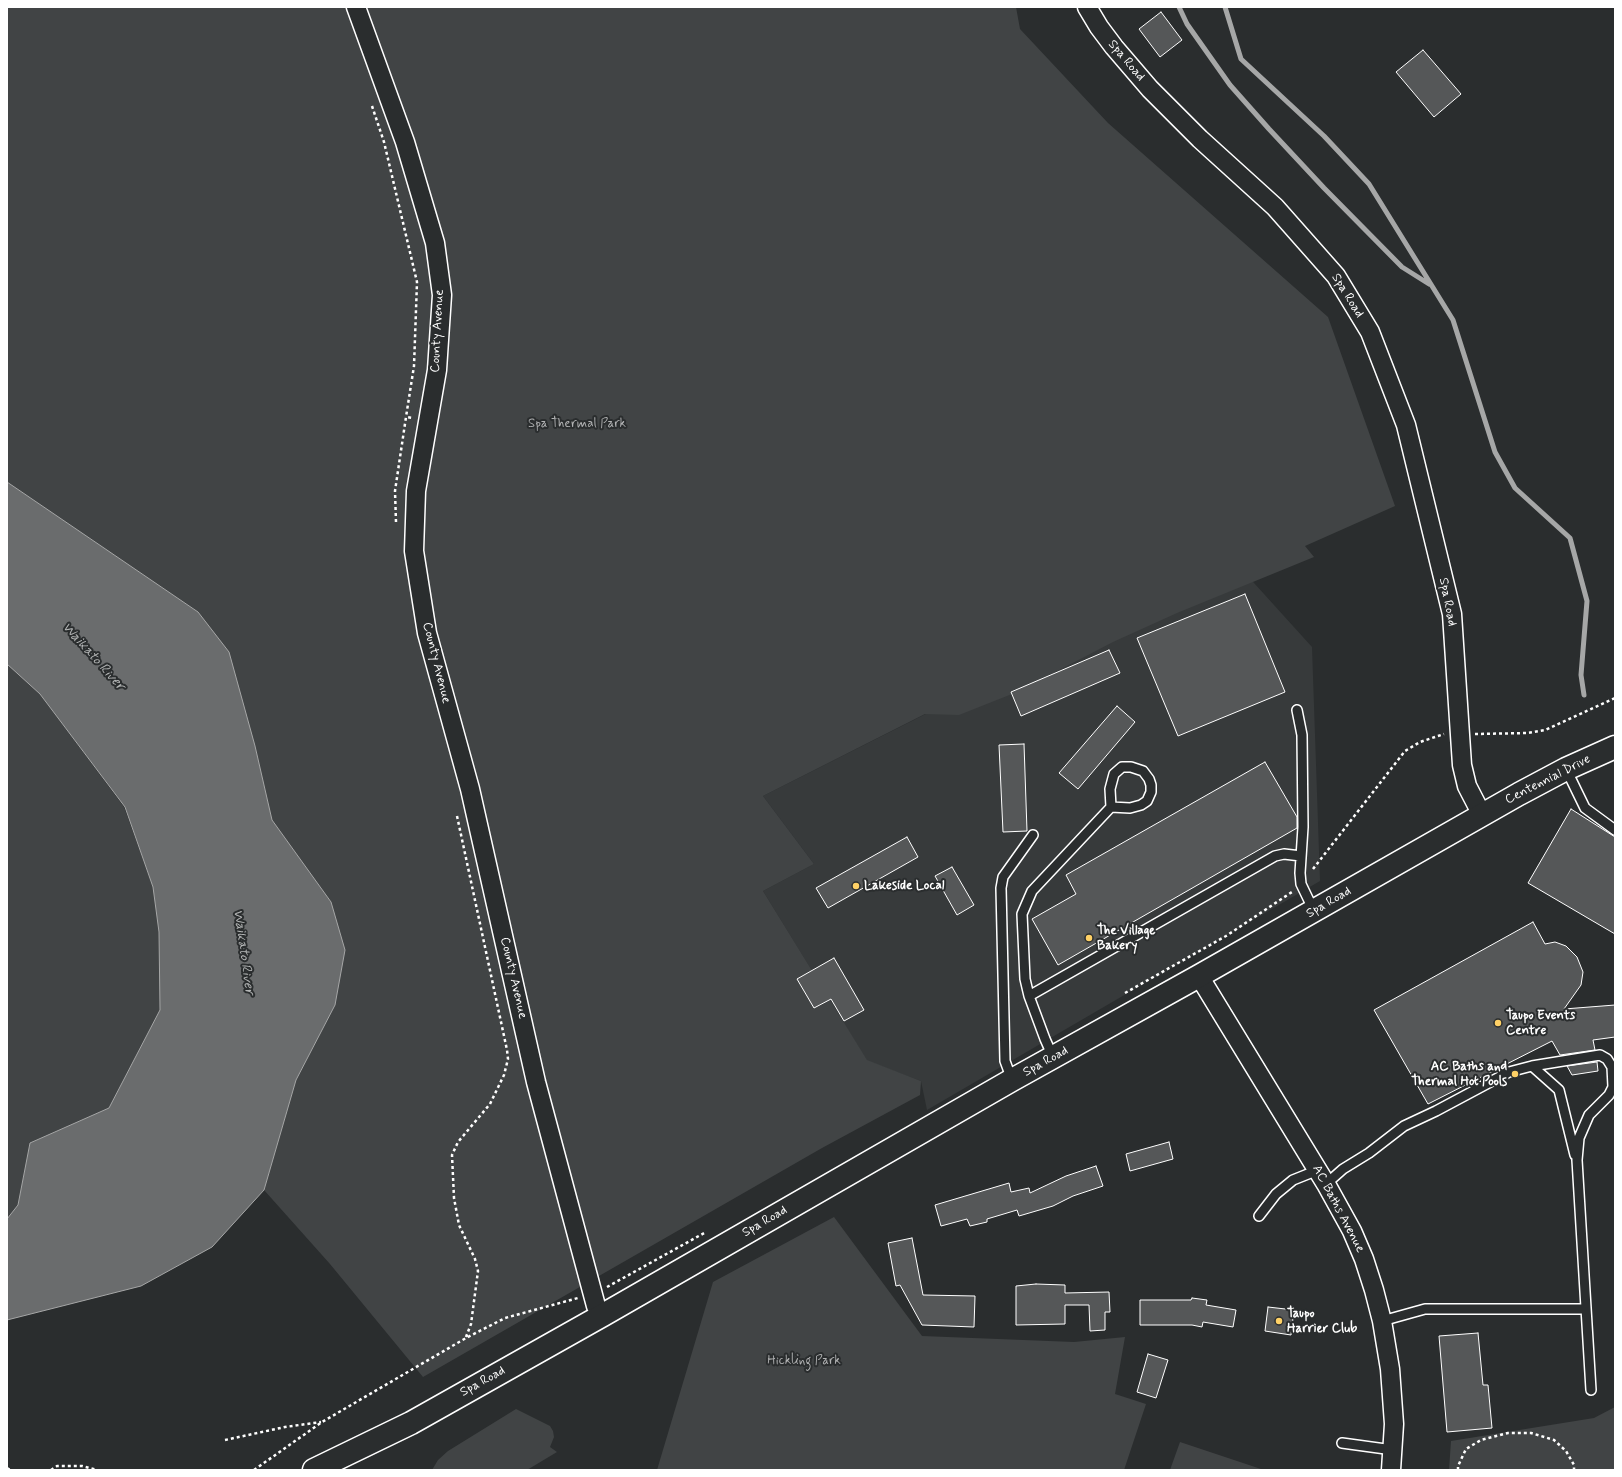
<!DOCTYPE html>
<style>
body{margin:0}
#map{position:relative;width:1622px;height:1477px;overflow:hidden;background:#2a2d2e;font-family:Mynerve,sans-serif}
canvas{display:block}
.frame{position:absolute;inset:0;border:8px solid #fff;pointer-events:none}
</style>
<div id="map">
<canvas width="1622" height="1477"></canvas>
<div class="frame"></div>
</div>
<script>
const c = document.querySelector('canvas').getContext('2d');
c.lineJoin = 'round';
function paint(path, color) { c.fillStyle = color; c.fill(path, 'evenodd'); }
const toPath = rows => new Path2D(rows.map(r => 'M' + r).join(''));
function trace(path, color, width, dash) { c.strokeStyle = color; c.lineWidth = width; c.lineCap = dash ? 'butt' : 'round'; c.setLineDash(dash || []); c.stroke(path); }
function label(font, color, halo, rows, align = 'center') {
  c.font = font + ' Mynerve,sans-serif'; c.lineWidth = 4; c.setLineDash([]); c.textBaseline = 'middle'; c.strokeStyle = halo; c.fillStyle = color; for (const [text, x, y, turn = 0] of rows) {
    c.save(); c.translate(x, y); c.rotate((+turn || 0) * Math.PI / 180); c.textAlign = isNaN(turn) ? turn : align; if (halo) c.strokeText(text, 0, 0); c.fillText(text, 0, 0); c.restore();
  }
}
paint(toPath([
 [1245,573,1312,647,1320,881,927,1110,921,1081,867,1061,763,891,814,864,763,796,999,677]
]), '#373a3b');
paint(toPath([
 [7,7,1016,7,1020,29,1108,123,1328,317,1395,506,1305,546,1314,557,1177,613,1113,642,1017,692,959,715,925,714,763,796,814,864,763,891,867,1060,921,1081,920,1095,822,1148,423,1377,330,1264,264,1190,296,1080,335,1005,331,902,272,820,255,746,198,612,7,482],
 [7,664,40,694,124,807,153,887,159,932,160,1010,109,1108,30,1143,18,1205,7,1219],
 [834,1217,922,1336,1074,1342,1125,1337,1115,1394,1146,1404,1124,1470,657,1470,713,1282],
 [1615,1407,1615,1470,1449,1470,1451,1441,1594,1418],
 [516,1409,550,1426,553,1431,554,1437,550,1447,557,1452,527,1470,432,1470,438,1460,448,1451],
 [1180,1442,1264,1470,1170,1470]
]), '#414445');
const water = toPath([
 [7,482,198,612,229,652,255,746,272,820,331,902,345,950,335,1005,296,1080,264,1190,212,1247,141,1286,7,1320,7,1219,18,1205,30,1143,109,1108,160,1010,159,932,153,887,125,807,40,694,7,664,7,482]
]);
paint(water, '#6a6c6d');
trace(water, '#a6a7a7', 1);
trace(toPath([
 [1179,7,1187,24,1230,85,1269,129,1324,188,1402,267,1429,284],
 [1225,7,1241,59,1324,136,1369,184,1453,320,1495,452,1515,488,1570,538,1587,601,1581,675,1584,695]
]), '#a6a7a7', 5);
const building = toPath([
 [1161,12,1182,40,1160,57,1139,29,1161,12],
 [1423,50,1461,94,1434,117,1396,72,1423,50],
 [1245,594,1285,692,1178,736,1137,638,1245,594],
 [1109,650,1120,673,1021,716,1011,692,1109,650],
 [1117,706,1135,722,1078,789,1059,773,1117,706],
 [1024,744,1027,831,1003,832,999,745,1024,744],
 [1265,762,1297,817,1297,828,1058,965,1032,919,1076,894,1066,875,1265,762],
 [1571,809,1615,837,1615,934,1528,883,1571,809],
 [907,837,918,857,828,908,816,888,907,837],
 [952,867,974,905,957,915,935,876,952,867],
 [1533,922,1545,944,1555,942,1566,946,1577,957,1583,972,1581,985,1564,1009,1615,1005,1615,1037,1593,1040,1595,1050,1560,1055,1552,1041,1428,1104,1374,1010,1533,922],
 [834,958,864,1010,844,1021,831,999,814,1008,797,979,834,958],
 [1597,1062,1598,1071,1572,1075,1567,1066,1597,1062],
 [1169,1142,1173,1159,1130,1171,1126,1154,1169,1142],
 [1096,1166,1103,1186,1073,1196,1053,1206,1019,1216,1017,1210,987,1219,987,1222,970,1226,967,1219,941,1226,935,1205,1009,1183,1011,1192,1029,1188,1030,1193,1066,1176,1096,1166],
 [912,1238,923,1295,975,1296,974,1327,922,1325,900,1285,896,1286,888,1243,912,1238],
 [1036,1284,1065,1285,1065,1293,1109,1292,1110,1312,1105,1312,1105,1330,1090,1331,1089,1305,1065,1305,1065,1324,1016,1325,1016,1286,1036,1284],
 [1192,1298,1207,1300,1206,1305,1236,1310,1233,1327,1203,1322,1202,1327,1192,1325,1140,1325,1140,1300,1191,1300,1192,1298],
 [1268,1307,1294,1310,1291,1335,1265,1331,1268,1307],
 [1478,1333,1483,1385,1488,1385,1492,1428,1447,1432,1439,1336,1478,1333],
 [1148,1354,1168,1360,1156,1398,1137,1392,1148,1354]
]);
paint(building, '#555758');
trace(building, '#fff', 1);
const lane = toPath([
 [1297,710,1302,735,1303,827,1300,873,1301,884,1314,911],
 [1566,769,1585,808,1615,830],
 [1029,996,1275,856,1284,854,1301,856],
 [1053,1057,1045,1039,1029,996,1025,979,1022,914,1032,891,1111,807,1110,789,1114,774,1122,767,1131,767,1143,771,1149,779,1151,785,1151,792,1147,801,1141,805,1130,808,1111,807],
 [1532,1066,1559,1090,1575,1155],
 [1012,1080,1005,1061,1001,888,1003,877,1033,835],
 [1326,1184,1343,1169,1369,1153,1404,1126,1436,1111,1509,1072,1532,1066,1600,1055,1607,1059,1612,1067,1613,1087,1609,1095,1589,1115,1579,1138,1577,1160,1591,1390],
 [1259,1216,1276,1194,1293,1180,1318,1170],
 [1382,1321,1425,1309,1585,1309],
 [1342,1443,1393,1450]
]);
const street = toPath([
 [356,7,405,142,435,243,442,295,437,370,416,491,414,551,427,633,470,789,536,1082,596,1306,603,1315],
 [1087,7,1099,27,1114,47,1150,89,1200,139,1275,207,1336,276,1370,332,1406,425,1452,614,1462,765,1467,786,1482,815],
 [1199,976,1326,1184,1352,1231,1364,1259,1374,1290,1382,1321,1390,1369,1394,1424,1391,1470]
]);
const secondary = toPath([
 [314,1470,411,1423,603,1315,1012,1080,1199,976,1519,794,1566,769,1615,747]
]);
trace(lane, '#fff', 12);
trace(street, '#fff', 21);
trace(secondary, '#fff', 25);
trace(toPath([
 [372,106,384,142,417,282,414,366,406,417],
 [396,522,395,491,406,417,413,418],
 [1475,734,1528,733,1545,730,1615,698],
 [457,816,507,1050,508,1059,504,1075,490,1104,458,1142,452,1155,454,1198,459,1225,475,1259,478,1271,471,1324,466,1337],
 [1313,869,1405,751,1420,742,1444,734],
 [1125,993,1226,936,1292,892],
 [607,1287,706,1232],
 [225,1440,285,1427,321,1422],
 [7,1468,10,1470],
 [51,1470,57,1466,82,1466,97,1470],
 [254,1470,322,1422,466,1338,505,1318,578,1298],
 [1458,1470,1458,1466,1466,1449,1481,1440,1508,1433,1531,1433,1554,1440,1566,1451,1574,1465,1574,1470]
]), '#fff', 2.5, [3, 3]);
trace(lane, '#2a2d2e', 9);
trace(street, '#2a2d2e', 18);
trace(secondary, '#2a2d2e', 22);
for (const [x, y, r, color] of [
 [856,886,4,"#ffd166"],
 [1089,938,4,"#ffd166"],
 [1498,1023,4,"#ffd166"],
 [1515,1074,4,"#ffd166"],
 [1279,1321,4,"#ffd166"]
]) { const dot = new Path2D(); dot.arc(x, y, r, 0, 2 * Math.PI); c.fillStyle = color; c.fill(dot); trace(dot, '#2a2d2e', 1.5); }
label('13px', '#fff', '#2a2d2e', [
 ["Spa Road",1126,61,50],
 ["Spa Road",1347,296,58],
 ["County Avenue",438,331,-87],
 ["Spa Road",1447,602,79],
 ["County Avenue",436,663,76],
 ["Centennial Drive",1548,780,-27],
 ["Spa Road",1329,903,-30],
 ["County Avenue",513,978,77],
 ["Spa Road",1046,1062,-29],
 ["AC Baths Avenue",1338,1209,62],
 ["Spa Road",765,1222,-30],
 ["Spa Road",483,1382,-29]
]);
label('13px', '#b3b4b5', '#2a2d2e', [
 ["Spa Thermal Park",577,424],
 ["Hickling Park",804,1361]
]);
label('bold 13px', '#fff', '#2a2d2e', [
 ["Lakeside Local",864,886],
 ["The Village",1097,931],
 ["Bakery",1097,946],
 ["Taupo Events",1506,1016],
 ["Centre",1506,1031],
 ["AC Baths and",1507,1067,"right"],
 ["Thermal Hot Pools",1507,1082,"right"],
 ["Taupo",1287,1314],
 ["Harrier Club",1287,1329]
], 'left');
label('italic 14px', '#b4b6b6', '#2a2d2e', [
 ["Waikato River",93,657,48],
 ["Waikato River",243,952,82]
]);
</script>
